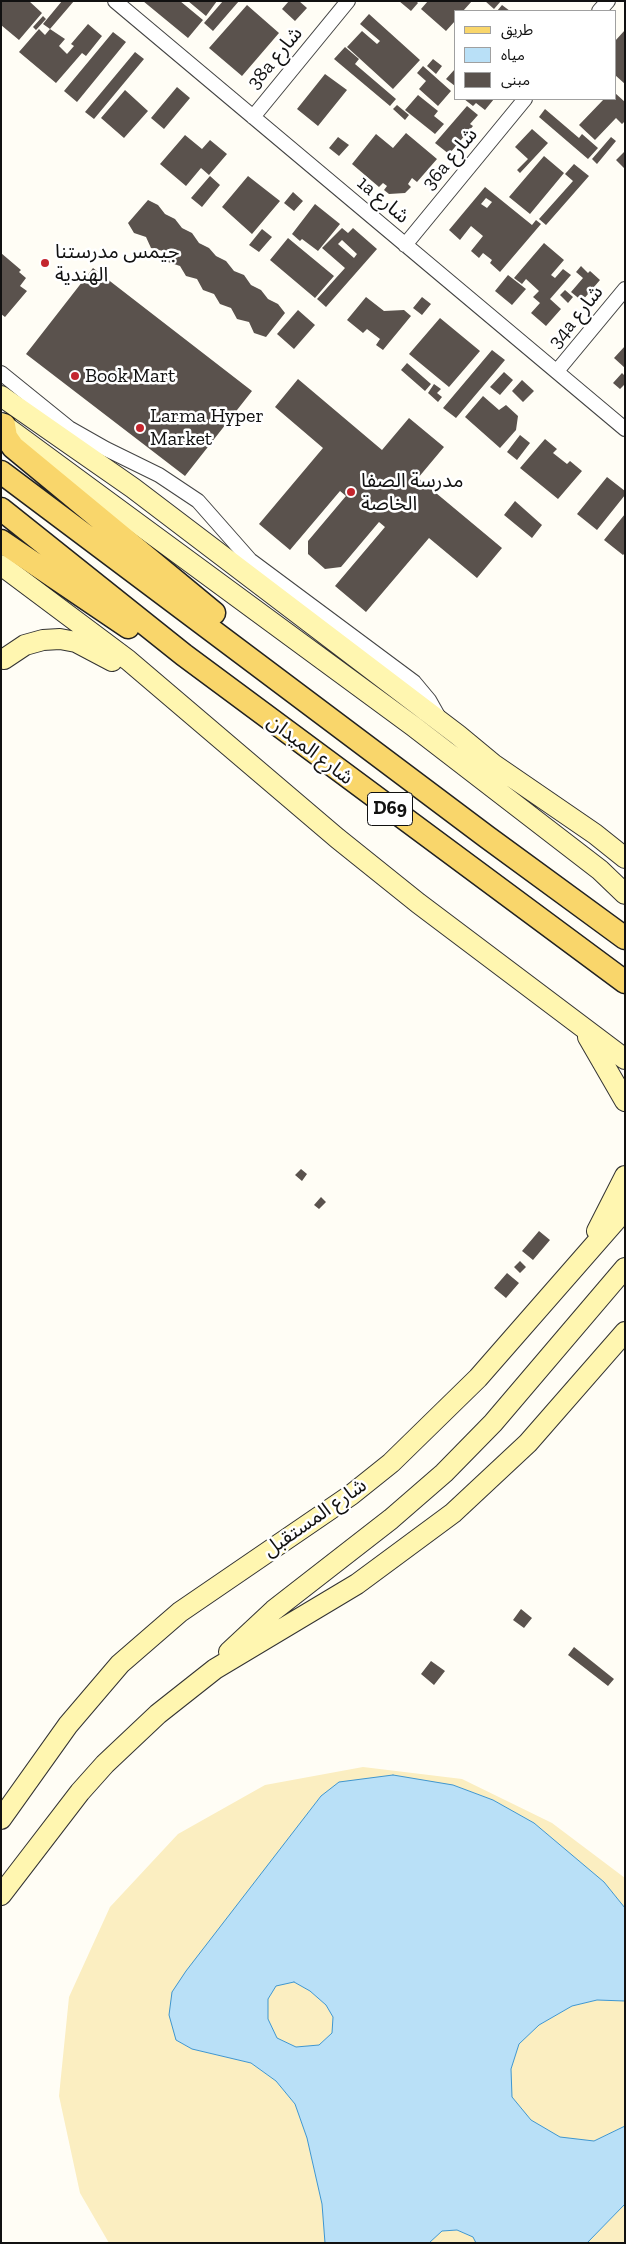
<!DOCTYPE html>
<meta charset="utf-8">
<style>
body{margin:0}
#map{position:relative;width:626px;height:2244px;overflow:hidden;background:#fffdf5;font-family:"Zilla Slab","Noto Sans Arabic",serif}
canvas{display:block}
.frame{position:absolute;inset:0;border:2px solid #111;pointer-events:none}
.legend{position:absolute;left:454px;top:10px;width:162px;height:90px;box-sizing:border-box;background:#fff;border:1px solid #a0a0a0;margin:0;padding:6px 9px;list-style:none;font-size:15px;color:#111}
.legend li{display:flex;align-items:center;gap:10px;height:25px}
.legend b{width:25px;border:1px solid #a0a0a0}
</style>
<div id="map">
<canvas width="626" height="2244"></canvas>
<div class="frame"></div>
<ul class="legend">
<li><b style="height:6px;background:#f9d66b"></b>طريق</li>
<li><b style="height:14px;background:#b9e0f7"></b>مياه</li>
<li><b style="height:14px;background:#5a524d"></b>مبنى</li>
</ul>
</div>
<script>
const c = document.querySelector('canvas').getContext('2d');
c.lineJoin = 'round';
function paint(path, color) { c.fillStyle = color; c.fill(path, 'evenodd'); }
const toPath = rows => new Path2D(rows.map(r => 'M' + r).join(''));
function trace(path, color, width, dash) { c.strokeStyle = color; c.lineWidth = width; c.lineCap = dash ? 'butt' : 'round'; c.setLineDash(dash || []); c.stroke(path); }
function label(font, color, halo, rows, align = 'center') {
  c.font = font + ' "Zilla Slab","Noto Sans Arabic",serif'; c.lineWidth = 5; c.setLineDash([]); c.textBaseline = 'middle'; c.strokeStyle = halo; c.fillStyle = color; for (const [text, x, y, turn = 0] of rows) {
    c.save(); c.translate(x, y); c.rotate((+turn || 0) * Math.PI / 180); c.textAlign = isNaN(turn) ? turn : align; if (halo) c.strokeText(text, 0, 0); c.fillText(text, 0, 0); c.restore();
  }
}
paint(toPath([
 [363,1767,462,1779,552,1823,625,1878,625,1908,604,1882,534,1823,493,1800,453,1785,321,1796,261,1876,176,2040,192,2049,251,2063,276,2081,295,2104,307,2138,322,2204,325,2243,109,2243,80,2193,59,2096,69,1997,110,1907,178,1834,265,1785],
 [294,1982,310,1991,326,2005,333,2017,332,2033,319,2045,296,2047,277,2038,268,2019,268,1999,276,1985],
 [597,2000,625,2001,625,2126,594,2141,560,2138,531,2120,511,2097,511,2069,519,2044,539,2025,572,2006],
 [625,2204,625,2243,587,2243,596,2234],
 [457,2230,473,2237,476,2243,429,2243,442,2231]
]), '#fbeec1');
const water = toPath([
 [393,1775,453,1785,493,1800,534,1823,604,1882,625,1908,625,2001,597,2000,572,2006,539,2025,519,2044,511,2069,512,2097,531,2120,560,2137,594,2141,625,2126,625,2204,587,2243,476,2243,473,2237,457,2230,442,2231,429,2243,325,2243,322,2204,307,2138,295,2104,276,2081,251,2063,192,2049,176,2040,169,2015,172,1992,186,1971,321,1796,339,1782,393,1775],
 [294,1982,310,1991,326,2005,333,2017,332,2033,319,2045,296,2047,277,2038,268,2019,268,1999,276,1986,294,1982]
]);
paint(water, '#b9e0f7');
trace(water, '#3f96cf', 1);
paint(toPath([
 [1,1,29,1,42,13,19,40,1,25],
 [62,1,74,1,50,29,65,39,59,46,67,54,74,46,71,44,88,24,102,36,86,56,82,53,56,83,19,52,39,29,45,35,50,29,43,24],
 [143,1,180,1,203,20,188,38],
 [188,1,217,1,206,16],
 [223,1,239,1,213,31,204,23],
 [289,1,299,1,307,8,295,21,282,9],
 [399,1,416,1,418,3,411,11],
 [428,1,472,1,463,11,455,11,455,21,446,31,421,9],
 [485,1,501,1,494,9],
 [247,5,279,33,242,76,209,48],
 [502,5,510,11,497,11],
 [369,14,420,60,393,89,347,47,362,31,377,44,380,41,360,24],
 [43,16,46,19,36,30,33,27],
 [625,30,625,84,615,75,615,41],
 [113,32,126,42,77,102,64,91],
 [345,47,359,59,355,64,396,99,390,106,334,59],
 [135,52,144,59,94,119,85,112],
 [433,59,442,66,436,74,427,66],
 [423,66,451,91,438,106,419,89,426,81,417,73],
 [455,69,455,86,446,79],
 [325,74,347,90,318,126,297,109],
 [177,87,190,98,164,129,151,118],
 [125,90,148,111,124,138,101,118],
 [615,93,625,102,625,121,622,124,616,118,595,140,579,125,604,99,615,99],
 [418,95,438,111,434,116,444,124,435,134,405,110],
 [464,99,494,99,485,110,476,103,473,106],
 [397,105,409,115,405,120,393,109],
 [467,106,478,115,470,124,473,126,449,154,435,143],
 [545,109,579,138,582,134,598,148,588,159,539,117],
 [532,129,548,143,520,173,517,170,528,159,515,147],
 [406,133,437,159,417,182,412,178,408,184,411,187,405,193,389,194,384,190,387,186,383,183,379,187,352,164,376,134,393,148],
 [185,135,202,149,210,140,227,154,209,175,201,168,186,186,160,164],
 [338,137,349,145,339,156,329,148],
 [611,137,616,141,597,164,592,159],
 [625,151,625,169,616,160],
 [544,156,564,173,530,214,509,197],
 [574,164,589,176,546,225,539,219,573,181,565,174],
 [210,176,220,185,202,207,191,198],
 [248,176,280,201,252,234,222,207],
 [485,187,532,225,536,220,541,224,500,272,490,263,492,260,483,253,479,258,471,251,483,236,471,226,460,240,449,230],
 [486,198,492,202,487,208,481,204],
 [293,192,303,201,294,211,284,203],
 [148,200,158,205,165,214,175,219,182,228,192,233,199,243,209,248,216,256,226,261,234,271,244,275,251,285,261,290,268,299,278,304,285,313,266,337,254,333,249,322,237,319,231,308,220,304,214,294,203,290,197,279,186,276,180,266,168,262,163,251,151,248,146,237,134,233,128,223],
 [315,204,340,224,318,251,302,239,300,241,292,234],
 [342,228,348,233,353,228,377,249,326,307,317,299,345,268,322,248],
 [342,240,357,254,354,258,338,244],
 [262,229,272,237,259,252,249,245],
 [288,238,334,276,315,298,270,260],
 [544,243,564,260,551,275,555,278,563,269,571,275,550,299,561,309,546,326,531,313,540,303,533,297,539,291,526,279,522,284,514,278],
 [1,253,21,270,19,272,26,278,20,286,27,291,5,317,1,314],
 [581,266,588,273,590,271,600,280,582,301,571,292,583,278,576,272],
 [93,268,252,391,185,476,26,354],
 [508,275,526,289,512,305,495,291],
 [565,290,573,297,568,303,560,295],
 [366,297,384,311,404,310,411,316,383,350,376,345,380,339,367,329,363,333,347,320],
 [422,297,431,304,422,315,413,308],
 [298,310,315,325,294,349,277,334],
 [440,318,480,351,449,387,409,354],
 [625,346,625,368,614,358],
 [492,350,505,360,456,418,443,408],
 [407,363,431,384,425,391,401,370],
 [504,372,513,380,500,395,490,387],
 [622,373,625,376,625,384,620,389,613,383],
 [298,379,382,450,409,418,444,447,418,478,502,548,477,578,429,538,366,612,335,586,385,527,379,522,341,567,325,569,308,554,308,541,346,496,340,491,290,550,259,524,323,448,275,407],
 [522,380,534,391,523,402,512,391],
 [434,384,441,389,437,393,442,397,438,402,428,393],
 [483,396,499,410,506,405,518,416,516,430,500,448,465,417],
 [520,435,530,443,517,460,507,452],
 [545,439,557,449,553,453,567,464,570,461,582,471,558,499,520,468],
 [607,477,625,491,625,495,597,530,577,514],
 [515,501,542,525,532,538,504,515],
 [625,514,625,553,623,555,604,540],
 [301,1169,307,1174,302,1181,295,1175],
 [321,1197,326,1202,319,1209,314,1205],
 [539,1231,550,1240,533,1260,522,1251],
 [520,1261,526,1267,520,1273,514,1267],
 [507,1273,519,1283,506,1298,494,1288],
 [521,1609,532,1618,524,1628,513,1620],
 [574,1647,614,1679,608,1686,568,1655],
 [431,1661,445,1671,434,1685,421,1674]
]), '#5a524d');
const street = toPath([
 [115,1,625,429],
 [599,11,608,1],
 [253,117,348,1],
 [405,245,525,99],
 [557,371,625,289],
 [1,373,69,428,106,449,159,475,198,501,250,560,414,682,429,700,438,716]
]);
const secondary = toPath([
 [1,396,133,488,458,735,493,764,595,834,625,858],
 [1,423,413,726,600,870,625,894],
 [1,565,128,660,337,838,418,903,625,1059],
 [4,659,25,645,43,640,60,639,76,642,112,661],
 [588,1037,625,1101],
 [597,1231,625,1176],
 [229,1652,274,1610,391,1519,444,1473,493,1423,625,1268],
 [1,1819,68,1725,120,1664,180,1612,351,1495,391,1463,478,1378,625,1210],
 [1,1895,80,1792,105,1764,158,1714,215,1669,357,1584,453,1513,528,1443,625,1332]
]);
const primary = toPath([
 [4,425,6,437,13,447,214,613],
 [1,472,487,837,625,938],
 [1,509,184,655,625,982],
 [1,541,128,627]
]);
trace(street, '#444', 16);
trace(secondary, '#333', 22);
trace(primary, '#222', 25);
trace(street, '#fff', 14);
trace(secondary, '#fff6b0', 20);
trace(primary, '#f9d66b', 22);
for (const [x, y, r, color] of [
 [45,263,5,"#c4262e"],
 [75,376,5,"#c4262e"],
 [140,428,5,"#c4262e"],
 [351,492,5,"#c4262e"]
]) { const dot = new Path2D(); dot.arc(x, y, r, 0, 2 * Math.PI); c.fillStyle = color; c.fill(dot); trace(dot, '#fff', 2); }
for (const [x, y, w] of [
 [390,809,45]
]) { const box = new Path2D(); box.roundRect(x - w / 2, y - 16.5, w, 33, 4); c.fillStyle = '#fff'; c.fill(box); trace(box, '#111', 1); }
label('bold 19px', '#111', null, [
 ["D69",390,809]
]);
label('20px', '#111', '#fff', [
 ["38a شارع",275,58,-50],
 ["36a شارع",450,159,-50],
 ["1a شارع",383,200,40],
 ["34a شارع",576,317,-51],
 ["شارع الميدان",310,750,37],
 ["شارع المستقبل",315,1518,-35]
]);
label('20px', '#111', '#fff', [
 ["جيمس مدرستنا",55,252],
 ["الهندية",55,275],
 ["Book Mart",85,376],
 ["Larma Hyper",150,416],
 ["Market",150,439],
 ["مدرسة الصفا",361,481],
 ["الخاصة",361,504]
], 'left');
</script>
